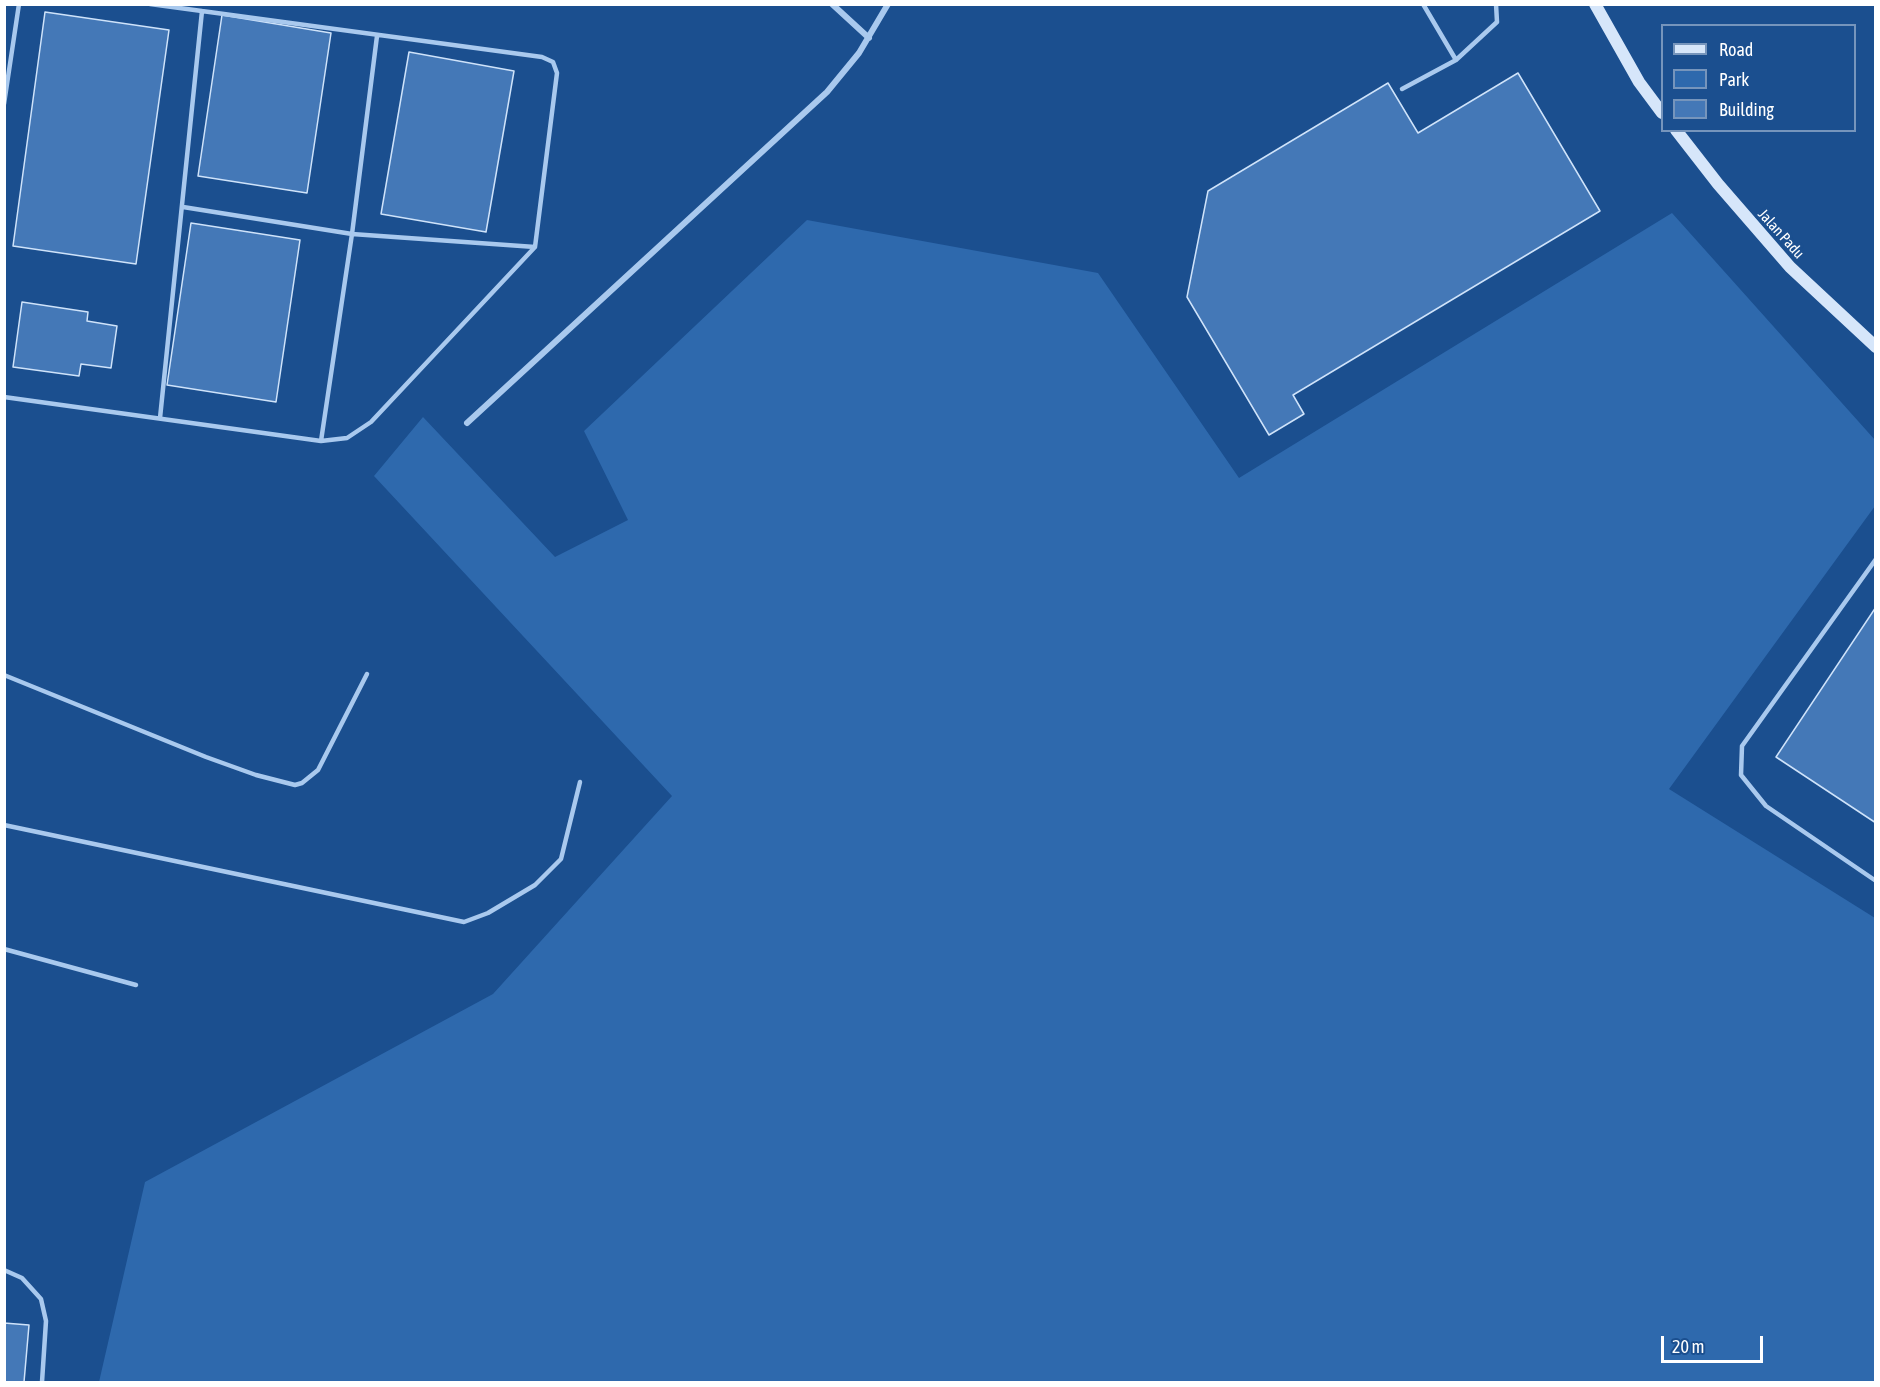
<!DOCTYPE html>
<style>
body{margin:0}
#map{position:relative;width:1880px;height:1387px;overflow:hidden;background:#1b4f8f;font-family:"Asap Condensed",sans-serif}
canvas{display:block}
.frame{position:absolute;inset:0;border:6px solid #fff;pointer-events:none}
.legend{position:absolute;left:1661px;top:24px;width:195px;height:108px;box-sizing:border-box;background:#1b4f8f;border:2px solid #7695bc;margin:0;padding:8px 10px;list-style:none;font-size:18px;color:#fff}
.legend li{display:flex;align-items:center;gap:12px;height:30px}
.legend b{width:30px;border:2px solid #7695bc}
.scale{position:absolute;left:1661px;top:1336px;width:102px;height:27px;box-sizing:border-box;border:3px solid #fff;border-top:0;padding-left:8px;font-size:18px;line-height:21px;white-space:nowrap;color:#fff;-webkit-text-stroke:4px #1b4f8f;paint-order:stroke}
</style>
<div id="map">
<canvas width="1880" height="1387"></canvas>
<div class="frame"></div>
<ul class="legend">
<li><b style="height:8px;background:#d6e6fa"></b>Road</li>
<li><b style="height:16px;background:#2e69ad"></b>Park</li>
<li><b style="height:16px;background:#4478b7"></b>Building</li>
</ul>
<div class="scale">20 m</div>
</div>
<script>
const c = document.querySelector('canvas').getContext('2d');
c.lineJoin = 'round';
function paint(path, color) { c.fillStyle = color; c.fill(path, 'evenodd'); }
const toPath = rows => new Path2D(rows.map(r => 'M' + r).join(''));
function trace(path, color, width, dash) { c.strokeStyle = color; c.lineWidth = width; c.lineCap = dash ? 'butt' : 'round'; c.setLineDash(dash || []); c.stroke(path); }
function label(font, color, halo, rows, align = 'center') {
  c.font = font + ' "Asap Condensed",sans-serif'; c.lineWidth = 6; c.setLineDash([]); c.textBaseline = 'middle'; c.strokeStyle = halo; c.fillStyle = color; for (const [text, x, y, turn = 0] of rows) {
    c.save(); c.translate(x, y); c.rotate((+turn || 0) * Math.PI / 180); c.textAlign = isNaN(turn) ? turn : align; if (halo) c.strokeText(text, 0, 0); c.fillText(text, 0, 0); c.restore();
  }
}
paint(toPath([
 [1672,213,1875,440,1875,506,1669,789,1875,918,1875,1382,99,1382,145,1182,493,994,672,796,374,476,423,417,555,557,628,520,584,431,807,220,1098,273,1239,478]
]), '#2e69ad');
const building = toPath([
 [45,12,169,30,136,264,13,246,45,12],
 [222,15,331,33,307,193,198,176,222,15],
 [409,52,514,71,486,232,381,214,409,52],
 [1518,73,1600,211,1293,395,1304,414,1269,435,1187,297,1208,191,1388,83,1418,133,1518,73],
 [191,223,300,240,276,402,167,385,191,223],
 [22,302,88,312,87,321,117,326,111,368,81,364,79,376,13,367,22,302],
 [1876,607,1876,823,1776,757,1876,607],
 [4,1323,29,1325,24,1382,4,1382,4,1323]
]);
paint(building, '#4478b7');
trace(building, '#cfe3fa', 1.5);
trace(toPath([
 [150,4,542,57,553,62,557,73,535,247,371,422,347,438,321,441],
 [1423,4,1456,60],
 [1402,89,1456,60,1497,22,1496,4],
 [4,104,19,4],
 [183,207,352,234,535,247],
 [4,397,321,441,352,234,377,36],
 [160,418,202,11],
 [1876,559,1742,746,1741,775,1766,806,1876,881],
 [4,675,206,757,256,775,295,785,302,783,318,770,367,674],
 [4,825,464,922,488,913,535,885,561,859,580,782],
 [4,949,136,985],
 [4,1270,22,1278,41,1299,46,1321,42,1382]
]), '#a9c9ee', 4.5);
trace(toPath([
 [832,4,869,38],
 [467,423,827,92,859,53,888,4]
]), '#a9c9ee', 6);
trace(toPath([
 [1595,4,1639,82,1662,113],
 [1676,130,1718,184,1790,267,1876,347]
]), '#d6e6fa', 12);
label('15px', '#fff', '#1b4f8f', [
 ["Jalan Padu",1781,234,48]
]);
</script>
